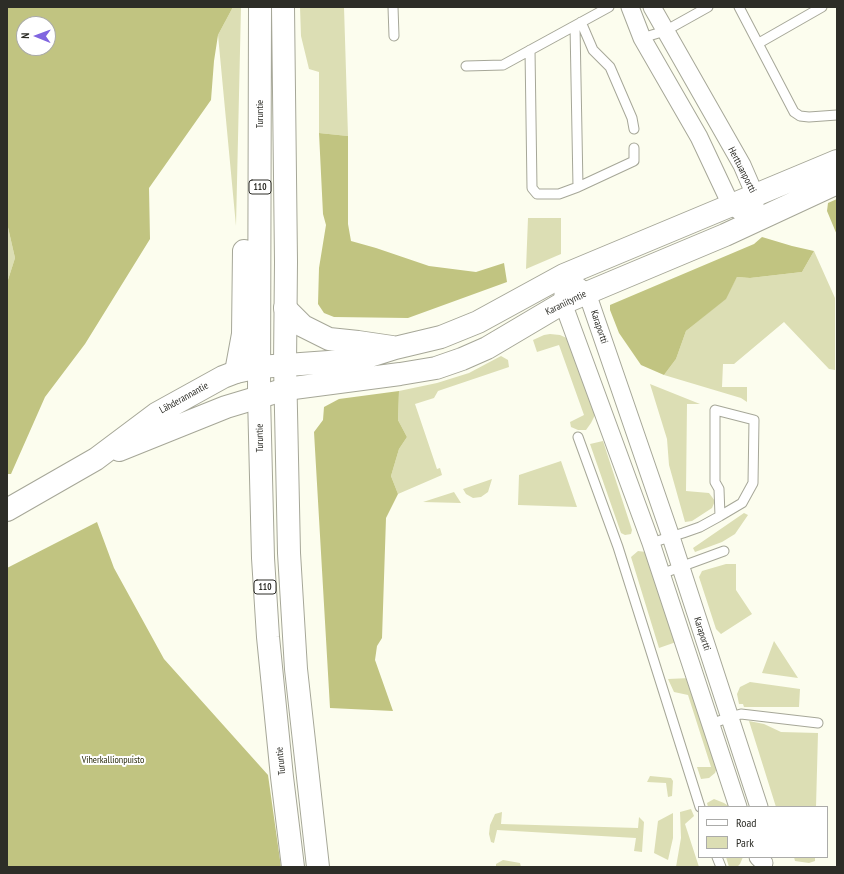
<!DOCTYPE html>
<meta charset="utf-8">
<style>
body{margin:0}
#map{position:relative;width:844px;height:874px;overflow:hidden;background:#fcfdee;font-family:"PT Sans Narrow",sans-serif}
canvas{display:block}
.frame{position:absolute;inset:0;border:8px solid #2d2d27;pointer-events:none}
.legend{position:absolute;left:698px;top:806px;width:130px;height:52px;box-sizing:border-box;background:#fff;border:1px solid #ababa9;margin:0;padding:5px 7px;list-style:none;font-size:12px;color:#2d2d27}
.legend li{display:flex;align-items:center;gap:8px;height:20px}
.legend b{width:20px;border:1px solid #ababa9}
.north{position:absolute;left:16px;top:16px;width:40px;height:40px;box-sizing:border-box;background:#fff;border:1px solid #ababa9;border-radius:50%;rotate:271deg;font-size:11px;font-weight:700;line-height:16px;text-align:center;color:#2d2d27}
.north::after{content:'';display:block;margin:auto;width:14px;height:18px;background:#8065e0;clip-path:polygon(50% 0,100% 100%,50% 72%,0 100%)}
</style>
<div id="map">
<canvas width="844" height="874"></canvas>
<div class="frame"></div>
<ul class="legend">
<li><b style="height:5px;background:#fff"></b>Road</li>
<li><b style="height:11px;background:#dcdeb4"></b>Park</li>
</ul>
<div class="north">N</div>
</div>
<script>
const c = document.querySelector('canvas').getContext('2d');
c.lineJoin = 'round';
function paint(path, color) { c.fillStyle = color; c.fill(path, 'evenodd'); }
const toPath = rows => new Path2D(rows.map(r => 'M' + r).join(''));
function trace(path, color, width, dash) { c.strokeStyle = color; c.lineWidth = width; c.lineCap = dash ? 'butt' : 'round'; c.setLineDash(dash || []); c.stroke(path); }
function label(font, color, halo, rows, align = 'center') {
  c.font = font + ' "PT Sans Narrow",sans-serif'; c.lineWidth = 4; c.setLineDash([]); c.textBaseline = 'middle'; c.strokeStyle = halo; c.fillStyle = color; for (const [text, x, y, turn = 0] of rows) {
    c.save(); c.translate(x, y); c.rotate((+turn || 0) * Math.PI / 180); c.textAlign = isNaN(turn) ? turn : align; if (halo) c.strokeText(text, 0, 0); c.fillText(text, 0, 0); c.restore();
  }
}
paint(toPath([
 [233,7,241,7,236,226,218,35],
 [300,7,344,7,348,136,319,133,319,72,309,69,301,36],
 [528,218,561,218,561,254,526,269],
 [7,223,15,258,7,283],
 [814,251,835,298,835,370,829,369,784,322,734,364,723,364,722,387,747,387,747,402,741,398,664,375,676,359,686,331,725,299,737,277,750,278,802,272],
 [550,334,560,335,571,340,595,415,591,423,586,430,578,430,571,427,570,422,584,415,559,345,537,352,533,340,544,335],
 [501,356,508,360,509,367,438,391,434,398,415,404,437,469,440,468,442,475,398,494,391,476,399,449,407,437,398,420,399,391,437,383,469,373],
 [650,384,700,404,687,404,686,491,709,493,715,501,712,508,692,521,685,522,669,465,667,439],
 [603,441,632,530,631,534,625,535,621,533,590,444],
 [561,461,577,507,518,505,519,475],
 [492,479,488,492,481,497,473,498,466,494,463,489],
 [454,492,461,503,423,502],
 [744,513,748,515,735,534,722,542,695,552,693,548],
 [638,551,646,552,679,641,659,648,631,557],
 [726,564,736,564,736,590,752,614,721,634,716,629,699,577,702,571],
 [774,641,798,678,762,673],
 [690,678,718,765,715,773,709,778,701,779,697,767,711,767,688,695,674,692,668,679],
 [750,682,800,689,799,707,744,707,743,704,739,704,737,694,740,687],
 [749,721,764,724,781,732,818,733,816,807,776,807],
 [650,776,671,778,673,781,672,796,668,797,666,783,647,782],
 [714,799,724,803,730,807,708,807,707,803],
 [691,809,694,816,685,824,699,867,676,867,681,838,680,812],
 [502,812,501,824,638,828,639,817,644,822,642,852,634,851,636,838,497,830,494,843,491,842,489,834,490,825,495,814],
 [673,813,673,838,668,860,654,853,658,821],
 [726,857,743,857,740,864,737,867,729,867],
 [794,857,815,857,815,861,809,863,795,861],
 [503,860,520,863,521,867,496,867,496,864]
]), '#dcdeb4');
paint(toPath([
 [7,7,233,7,218,35,214,61,211,100,149,188,150,239,85,344,45,397,11,474,7,474,7,283,15,258,7,223],
 [24,24,48,24,48,48,24,48],
 [319,133,348,136,348,224,351,241,376,248,429,266,476,272,504,263,507,282,408,318,334,317,324,313,318,304,319,268,326,225,323,214],
 [837,199,837,235,827,211,828,203],
 [762,237,792,246,814,251,802,272,750,278,737,277,726,299,686,331,676,359,664,375,641,365,619,333,610,310,610,305,754,244],
 [399,391,398,420,407,437,399,449,391,476,398,494,386,518,382,638,377,646,375,660,393,711,330,708,314,432,323,420,324,407,339,399],
 [97,522,114,568,164,659,268,775,281,867,7,867,7,568]
]), '#c1c481');
const lane = toPath([
 [393,7,394,36],
 [739,7,794,112,800,116,809,117,837,115],
 [581,22,593,50,610,67,632,118,634,129],
 [642,38,665,31,708,7],
 [759,43,822,7],
 [530,50,532,188,537,194,559,194,578,187,575,26],
 [466,66,503,65,609,7],
 [578,187,634,161,634,148],
 [578,437,618,547,700,807],
 [651,543,683,533,700,527,720,516,742,503,753,483,754,420,715,410,715,482,719,489,720,516],
 [661,574,724,551],
 [711,724,730,717,741,714,818,723],
 [717,857,721,867]
]);
const street = toPath([
 [630,7,642,38,699,137,731,205,754,222],
 [652,7,742,165,755,195,755,206],
 [564,275,587,293,671,537,759,807],
 [563,292,563,303,651,543,738,807],
 [758,857,764,863]
]);
const secondary = toPath([
 [285,308,303,326,329,339,358,342,392,347],
 [119,450,226,407,286,389,400,374,436,368,462,359,487,348,563,303,725,235,837,183],
 [7,510,96,459,156,414,223,377,236,372,259,367,357,360,395,348,441,337,478,322,564,275,837,161]
]);
const primary = toPath([
 [260,7,259,396,263,558,268,637,282,777,293,867],
 [283,7,286,262,285,364,289,553,296,669,318,867],
 [236,372,243,334,244,251]
]);
trace(lane, '#a6a798', 11);
trace(street, '#a6a798', 19);
trace(secondary, '#a6a798', 24);
trace(primary, '#a6a798', 24);
trace(lane, '#fff', 9);
trace(street, '#fff', 17);
trace(secondary, '#fff', 22);
trace(primary, '#fff', 22);
for (const [x, y, w] of [
 [260,187,22],
 [265,587,22]
]) { const box = new Path2D(); box.roundRect(x - w / 2, y - 7, w, 14, 3); c.fillStyle = '#fff'; c.fill(box); trace(box, '#2d2d27', 1); }
label('bold 9px', '#2d2d27', null, [
 ["110",260,187],
 ["110",265,587]
]);
label('10px', '#2d2d27', '#fff', [
 ["Turuntie",260,114,-90],
 ["Herttuanportti",742,170,63],
 ["Karaniityntie",566,303,-26],
 ["Karaportti",599,327,71],
 ["Lähderannantie",184,398,-29],
 ["Turuntie",260,438,-91],
 ["Karaportti",702,634,72],
 ["Turuntie",281,761,-96]
]);
label('10px', '#2b2c0e', '#fff', [
 ["Viherkallionpuisto",113,760]
]);
</script>
